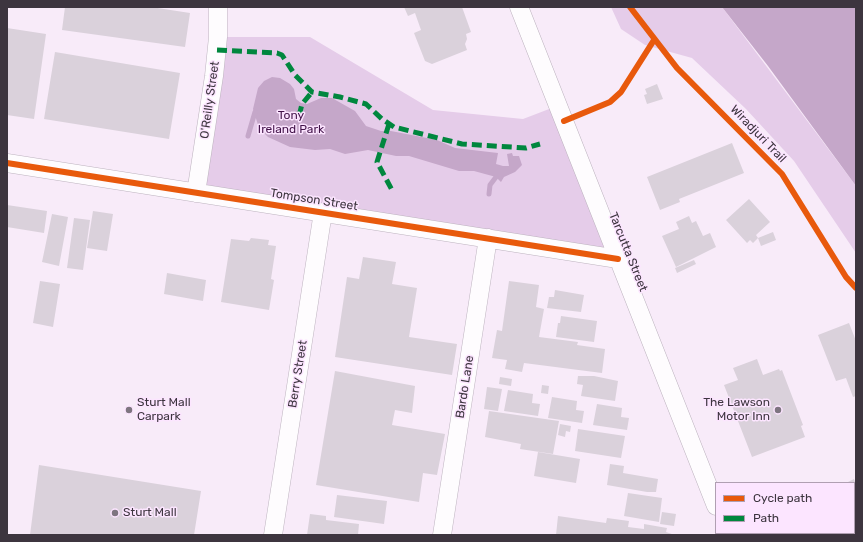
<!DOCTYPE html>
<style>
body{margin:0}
#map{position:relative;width:863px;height:542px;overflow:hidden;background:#f8ebf9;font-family:Rubik,sans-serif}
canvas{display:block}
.frame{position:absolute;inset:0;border:8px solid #3d353f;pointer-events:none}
.legend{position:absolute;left:715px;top:482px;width:140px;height:52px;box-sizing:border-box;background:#fce5ff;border:1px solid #b09fb2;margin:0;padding:5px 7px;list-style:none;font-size:12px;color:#3d353f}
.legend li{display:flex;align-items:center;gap:8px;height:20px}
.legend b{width:20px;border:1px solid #b09fb2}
</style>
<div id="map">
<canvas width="863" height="542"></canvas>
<div class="frame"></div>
<ul class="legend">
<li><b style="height:5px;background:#e8590c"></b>Cycle path</li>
<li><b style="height:5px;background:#00873e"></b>Path</li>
</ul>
</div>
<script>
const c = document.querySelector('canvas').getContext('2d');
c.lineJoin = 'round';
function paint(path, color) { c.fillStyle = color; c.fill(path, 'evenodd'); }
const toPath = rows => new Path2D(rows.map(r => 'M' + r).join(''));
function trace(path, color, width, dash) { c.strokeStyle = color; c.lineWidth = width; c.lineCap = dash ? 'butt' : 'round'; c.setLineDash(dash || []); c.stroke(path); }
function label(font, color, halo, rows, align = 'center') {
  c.font = font + ' Rubik,sans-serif'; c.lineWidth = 3; c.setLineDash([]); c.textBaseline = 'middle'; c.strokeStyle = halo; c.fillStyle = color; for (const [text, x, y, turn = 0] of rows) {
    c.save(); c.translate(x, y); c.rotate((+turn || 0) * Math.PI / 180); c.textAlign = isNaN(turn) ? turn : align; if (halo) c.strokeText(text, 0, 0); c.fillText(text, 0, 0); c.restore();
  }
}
paint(toPath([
 [611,7,722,7,856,186,856,253,794,161,746,109,692,58,645,45,621,29],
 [218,37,310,37,433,110,523,119,557,106,617,259,196,193]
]), '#e5cce9');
paint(toPath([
 [722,7,856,7,856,186,768,66],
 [272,77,280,78,290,84,294,89,296,99,301,103,307,104,321,98,332,98,355,111,366,126,381,131,391,131,437,140,455,148,498,153,496,164,503,166,509,166,507,154,512,153,513,156,519,156,522,165,515,172,504,177,501,182,496,177,474,171,459,171,409,156,396,156,368,150,345,154,330,149,315,150,290,147,268,137,259,128,253,109,258,88,264,81]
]), '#c5a7c9');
trace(toPath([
 [248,136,255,112],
 [489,194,490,185,496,177]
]), '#c5a7c9', 5);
paint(toPath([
 [65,7,151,7,190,13,185,47,62,30],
 [404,7,462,7,471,32,466,34,467,39,465,44,467,50,432,64,425,61,414,33,421,30,415,13,408,16],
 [7,28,46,34,34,119,7,115],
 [55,52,180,73,169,139,44,119],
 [657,84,663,99,647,104,644,95,647,94,645,89],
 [732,143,744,173,679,199,680,202,660,210,647,177],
 [749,199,770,222,756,235,758,238,773,232,776,240,761,246,758,238,753,243,750,240,747,243,726,220],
 [7,205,47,211,44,233,7,227],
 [93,211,113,214,107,251,87,248],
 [52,214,68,217,59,266,42,262],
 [689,216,692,223,696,221,703,236,710,233,716,247,676,267,662,236,679,229,676,222],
 [74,218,90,220,83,270,67,268],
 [251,238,269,240,268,245,276,246,271,279,274,280,269,310,221,302,231,239,249,241],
 [363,257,396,262,392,284,417,288,409,337,457,344,452,375,335,357,347,277,359,279],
 [694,260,696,264,677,273,675,268],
 [167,273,206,280,203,301,164,294],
 [40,281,60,284,53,327,33,323],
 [509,281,539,285,536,307,544,309,539,337,578,342,577,345,605,349,602,373,524,363,522,372,505,369,507,360,492,358,497,330,502,331],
 [555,290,584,295,581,312,547,308,549,297,554,297],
 [561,316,597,321,594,342,556,337,558,323,560,323],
 [849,323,856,341,856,396,853,397,846,378,836,381,818,335],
 [757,359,763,375,779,369,780,371,782,370,803,425,801,426,805,437,752,457,724,385,738,380,733,368],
 [335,371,415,386,412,413,395,410,392,425,445,434,437,475,423,473,419,502,316,485],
 [578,376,594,376,618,381,615,401,581,396,583,385,577,384],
 [500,377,512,379,511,386,499,384],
 [542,385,549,386,548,394,541,393],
 [487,387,502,389,498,411,484,409],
 [508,390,533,394,532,403,540,404,538,416,504,411],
 [552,397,577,401,576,410,584,411,582,423,548,418],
 [597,404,622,408,621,417,629,418,627,430,593,425],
 [489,411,559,421,553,454,520,449,521,444,485,437],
 [560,424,571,426,570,432,566,431,565,437,558,435],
 [578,429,625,436,621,458,575,451],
 [538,452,580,459,576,483,534,476],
 [610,464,624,466,623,473,658,479,656,492,647,492,607,485],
 [39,465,201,491,194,535,30,535],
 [854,479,856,484,856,505,854,506,854,483,846,483],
 [628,493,662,498,659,522,624,516],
 [337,495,387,501,384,524,334,517],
 [662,512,676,514,674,526,660,524],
 [310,514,326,516,326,520,359,524,358,535,307,535],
 [558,516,606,523,607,518,629,521,628,527,644,529,644,524,667,528,666,532,675,535,556,535],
 [784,533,809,533,810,534,784,535]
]), '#dad1db');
const minor = toPath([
 [519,7,716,506],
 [7,163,618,259],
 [196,193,214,76,218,37,218,7],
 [727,533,728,535],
 [273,535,323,212],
 [442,535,488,238]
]);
trace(minor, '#bdb3bf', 19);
trace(minor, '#fefcfe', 18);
trace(toPath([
 [217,50,277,53,282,55,295,75,312,92,340,97,366,104,382,119,394,127,462,144,526,148,540,144],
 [299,116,302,104,312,92],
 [389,124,377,162,392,190]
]), '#00873e', 5, [10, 5]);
trace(toPath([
 [630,7,677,68,782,174,846,277,856,288],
 [564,121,610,102,621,92,654,40],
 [7,163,618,259]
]), '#e8590c', 6);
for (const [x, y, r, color] of [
 [129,410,4,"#7e7580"],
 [778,410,4,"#7e7580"],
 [115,513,4,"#7e7580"]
]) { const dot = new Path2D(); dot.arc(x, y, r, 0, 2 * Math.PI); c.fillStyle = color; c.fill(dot); trace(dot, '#fce5ff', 1.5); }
label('12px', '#3d353f', '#fce5ff', [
 ["O'Reilly Street",210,100,-82],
 ["Wiradjuri Trail",758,134,46],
 ["Tompson Street",314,200,9],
 ["Tarcutta Street",628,252,68],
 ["Berry Street",298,374,-81],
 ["Bardo Lane",465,387,-81]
]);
label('12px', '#421349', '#fce5ff', [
 ["Tony",291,116],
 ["Ireland Park",291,130]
]);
label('12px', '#3d353f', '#fce5ff', [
 ["Sturt Mall",137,403],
 ["Carpark",137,417],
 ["The Lawson",770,403,"right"],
 ["Motor Inn",770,417,"right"],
 ["Sturt Mall",123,513]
], 'left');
</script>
